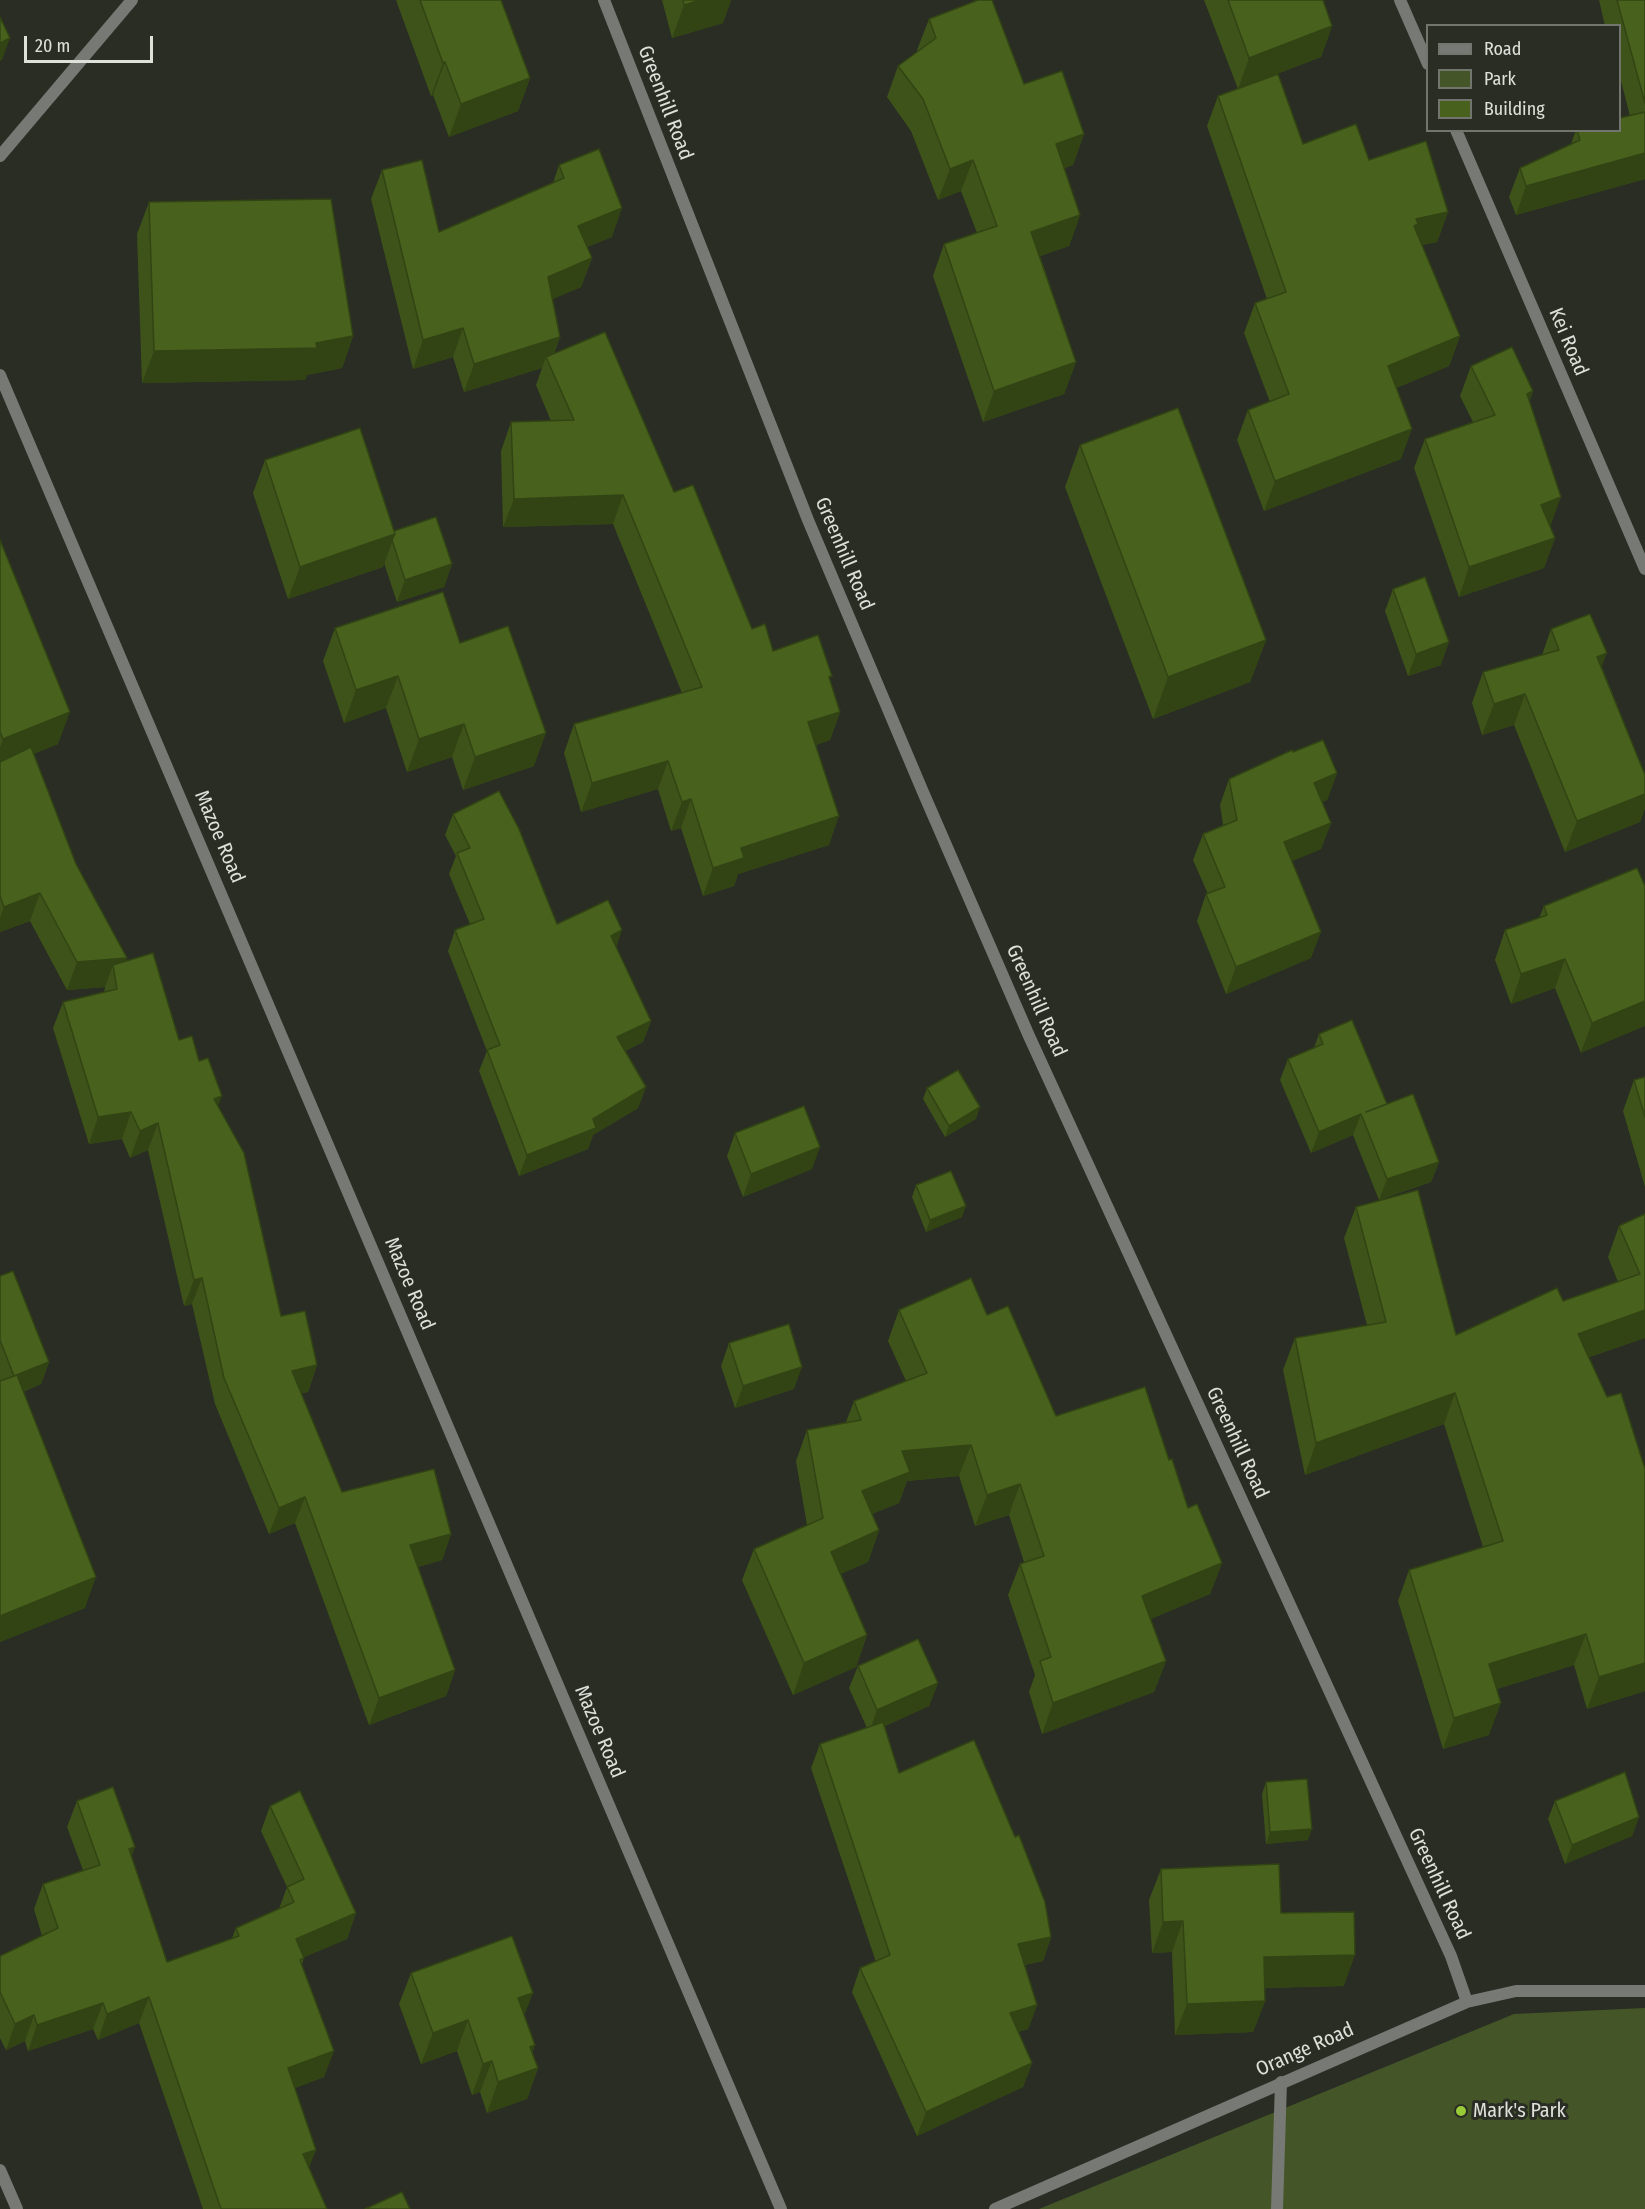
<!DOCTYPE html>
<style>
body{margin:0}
#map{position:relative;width:1645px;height:2209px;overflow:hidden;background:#292d24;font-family:"Fira Sans Condensed",sans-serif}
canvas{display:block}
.legend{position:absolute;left:1426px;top:24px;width:195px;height:108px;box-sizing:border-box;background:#292d24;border:2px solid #71756d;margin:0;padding:8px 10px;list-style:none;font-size:18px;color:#dee0da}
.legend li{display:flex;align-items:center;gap:12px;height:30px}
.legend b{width:30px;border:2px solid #71756d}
.scale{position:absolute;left:24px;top:36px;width:129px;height:27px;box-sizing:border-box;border:3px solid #dee0da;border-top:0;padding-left:8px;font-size:18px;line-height:21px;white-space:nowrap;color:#dee0da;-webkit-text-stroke:4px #292d24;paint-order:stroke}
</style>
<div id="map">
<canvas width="1645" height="2209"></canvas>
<ul class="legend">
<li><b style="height:8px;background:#777974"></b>Road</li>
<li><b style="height:16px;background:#445628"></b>Park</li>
<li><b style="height:16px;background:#48611d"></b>Building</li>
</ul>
<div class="scale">20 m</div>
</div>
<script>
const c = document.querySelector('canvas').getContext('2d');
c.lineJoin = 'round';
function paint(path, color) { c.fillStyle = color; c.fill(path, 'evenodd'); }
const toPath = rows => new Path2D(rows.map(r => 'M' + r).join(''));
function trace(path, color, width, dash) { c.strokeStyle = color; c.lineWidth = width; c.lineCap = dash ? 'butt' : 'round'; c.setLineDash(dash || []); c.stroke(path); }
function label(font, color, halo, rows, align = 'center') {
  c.font = font + ' "Fira Sans Condensed",sans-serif'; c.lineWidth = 6; c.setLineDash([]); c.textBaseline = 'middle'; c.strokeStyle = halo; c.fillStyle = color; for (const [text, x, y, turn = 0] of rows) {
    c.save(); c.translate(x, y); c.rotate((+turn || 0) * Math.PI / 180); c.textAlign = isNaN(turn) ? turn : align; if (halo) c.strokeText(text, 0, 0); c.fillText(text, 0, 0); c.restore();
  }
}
paint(toPath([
 [1645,2008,1645,2209,1039,2209,1514,2014]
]), '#445628');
trace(toPath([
 [1277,2209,1281,2082]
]), '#777974', 12);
trace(toPath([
 [604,0,808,520,923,792,1029,1036,1451,1956,1467,2002],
 [1400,0,1428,64],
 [1456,130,1645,569],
 [0,156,132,0],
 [0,375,781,2209],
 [0,2170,17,2209],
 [995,2209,1467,2002,1516,1991,1645,1991]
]), '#777974', 12);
paint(toPath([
 [396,0,501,0,530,78,518,111,449,137,433,95,431,96],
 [662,0,731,0,723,23,672,38],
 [1204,0,1323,0,1332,26,1321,57,1238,89],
 [1599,0,1645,0,1645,179,1516,215,1509,197,1520,168,1571,144,1576,130,1630,116,1620,77,1620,26,1605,26],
 [929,19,1024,84,1084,134,1073,165,1064,168,1080,215,1069,246,1040,256,1076,362,1064,394,983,422,933,276,944,244,977,233,961,191,938,200,911,131,887,97,898,66,918,51,917,50],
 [1218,96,1303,144,1369,160,1448,212,1437,242,1422,245,1460,336,1449,366,1396,388,1401,459,1264,511,1237,440,1248,410,1270,402,1244,333,1255,303,1267,299,1207,126],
 [559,165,612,237,587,247,592,258,581,287,552,299,560,337,554,354,674,492,752,629,773,651,830,680,840,712,830,740,816,745,829,845,738,874,734,886,703,896,681,828,671,831,658,789,581,812,564,753,574,724,682,693,613,524,503,527,501,451,511,422,551,421,536,385,542,368,464,392,453,357,413,369,371,199,382,170,439,232,553,183],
 [149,202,353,336,342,368,307,375,305,380,142,383,137,234],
 [1471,366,1533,391,1529,402,1550,527,1555,538,1544,568,1459,597,1414,468,1425,439,1473,422,1460,396],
 [1080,445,1266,640,1250,682,1153,719,1065,487],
 [265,460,452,564,444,587,397,602,384,563,383,567,288,599,253,493],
 [0,540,58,744,33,754,76,864,126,961,179,1040,199,1061,218,1106,281,1316,317,1365,308,1392,301,1393,342,1492,451,1534,442,1560,418,1567,455,1670,446,1696,369,1725,295,1523,269,1534,215,1404,192,1304,184,1306,148,1150,130,1158,122,1139,89,1144,53,1028,63,1002,104,992,105,987,67,990,30,921,0,932],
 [1393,589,1441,665,1408,676,1385,611],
 [335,628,460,643,534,766,463,790,452,757,407,772,386,708,344,723,323,661],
 [1551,629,1602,667,1645,775,1645,808,1640,822,1565,852,1514,725,1482,735,1472,703,1483,672,1542,655],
 [1293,752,1337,773,1327,800,1322,802,1331,823,1321,849,1292,861,1311,958,1226,994,1197,921,1206,894,1208,894,1193,860,1203,834,1223,825,1220,805,1229,779],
 [453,814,557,924,616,947,651,1021,643,1042,625,1051,646,1087,638,1108,593,1135,588,1149,519,1176,479,1071,487,1051,448,951,455,930,470,924,449,874,456,856,445,835],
 [1645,886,1581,1053,1555,988,1511,1004,1495,960,1505,930,1539,918,1544,906],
 [1319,1034,1387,1104,1439,1162,1431,1182,1379,1200,1353,1135,1311,1153,1280,1080,1288,1059,1314,1048],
 [1645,1077,1645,1187,1623,1111,1634,1080],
 [927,1088,976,1119,945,1137,923,1099],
 [735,1133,812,1169,743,1197,727,1156],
 [916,1185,962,1217,926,1232,912,1197],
 [1356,1207,1456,1335,1563,1301,1618,1282,1608,1257,1619,1226,1645,1214,1645,1338,1589,1357,1607,1397,1645,1469,1645,1691,1587,1709,1574,1665,1497,1689,1489,1735,1443,1749,1398,1601,1409,1570,1483,1547,1444,1424,1305,1475,1283,1370,1295,1338,1367,1325,1344,1238],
 [0,1276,49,1362,41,1384,23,1392,85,1608,0,1642],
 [899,1310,987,1315,1056,1416,1169,1460,1188,1508,1222,1563,1210,1594,1150,1619,1166,1661,1154,1692,1042,1734,1029,1692,1035,1675,1008,1595,1020,1564,1024,1562,1009,1515,975,1526,959,1476,907,1481,899,1503,872,1514,879,1530,868,1562,840,1574,867,1635,856,1667,793,1695,742,1580,754,1549,807,1525,796,1461,807,1430,846,1422,854,1401,906,1381,888,1341],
 [729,1343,794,1389,735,1408,721,1366],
 [858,1666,938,1683,929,1706,885,1726,899,1773,1051,1937,1043,1961,1025,1965,1037,2005,1028,2029,1018,2032,1032,2063,1023,2087,917,2136,852,1992,860,1968,876,1962,811,1768,820,1744,867,1728,849,1688],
 [1266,1782,1308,1840,1266,1844,1262,1794],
 [77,1801,131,1857,167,1962,232,1938,236,1928,279,1909,287,1887,261,1831,270,1806,356,1913,347,1939,304,1957,302,1965,324,2077,295,2088,309,2168,327,2209,203,2209,139,2023,98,2040,93,2029,28,2051,25,2041,6,2050,0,2038,0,1956,42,1936,34,1909,43,1884,83,1870,67,1827],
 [1555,1801,1639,1817,1632,1836,1565,1864,1548,1819],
 [1161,1869,1344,1986,1264,1988,1265,2001,1253,2032,1175,2035,1172,1952,1152,1953,1149,1900],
 [411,1973,524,2015,532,2053,538,2068,527,2099,487,2113,480,2092,472,2095,457,2051,421,2064,399,2004]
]), '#3e5319');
paint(toPath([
 [701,0,731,0,723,23,672,38,684,5],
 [1332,26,1321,57,1238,89,1249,58],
 [10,38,2,60,0,61,0,43],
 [445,62,433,95,431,96,443,63],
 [530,78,518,111,449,137,461,104],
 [1084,134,1073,165,1045,175,1056,144],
 [1645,153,1645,179,1516,215,1526,186],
 [973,160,961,191,938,200,950,169],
 [622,208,612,237,567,254,578,226],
 [1448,212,1437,242,1409,248,1416,219],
 [1080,215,1069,246,1020,263,1031,232],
 [592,258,581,287,537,306,548,277],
 [463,328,453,357,413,369,423,340],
 [353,336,342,368,307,375,305,380,142,383,154,351,316,343],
 [1460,336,1449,366,1377,396,1388,366],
 [560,337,550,364,546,357,542,368,464,392,474,364],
 [1076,362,1064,394,983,422,994,391],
 [1533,391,1523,420,1527,394],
 [1412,429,1401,459,1264,511,1275,481],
 [623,495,613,524,503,527,514,499],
 [1561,497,1550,527,1541,505],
 [395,534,383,567,288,599,300,567],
 [1555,538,1544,568,1459,597,1469,567],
 [452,564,444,587,397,602,405,580],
 [1266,640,1250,682,1153,719,1168,677],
 [1449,642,1441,665,1408,676,1416,654],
 [1607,653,1595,684,1597,657],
 [398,676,386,708,344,723,356,690],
 [1525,694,1514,725,1482,735,1494,704],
 [70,712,58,744,0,768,0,747,3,739],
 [840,712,830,740,798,751,808,722],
 [464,724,452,757,407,772,419,739],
 [546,733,534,766,463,790,475,757],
 [668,761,658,789,581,812,592,783],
 [1337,773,1327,800,1304,810,1314,783],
 [1645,794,1645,808,1640,822,1565,852,1577,821],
 [691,799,681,828,671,831,682,802],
 [839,816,829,845,738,874,734,886,703,896,713,868,741,848],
 [1331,823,1321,849,1275,868,1284,842],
 [40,893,30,921,0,932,0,918,4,907],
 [622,930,615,951,611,936],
 [1321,932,1311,958,1226,994,1236,967],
 [127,958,117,986,113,965,105,987,67,990,77,962],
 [1565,959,1555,988,1511,1004,1521,974],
 [1645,1001,1645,1026,1581,1053,1592,1023],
 [651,1021,643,1042,609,1058,617,1037],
 [646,1087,638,1108,593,1135,588,1149,519,1176,527,1155,593,1119],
 [222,1096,212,1122,214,1099],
 [980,1107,976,1119,945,1137,949,1126],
 [131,1112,122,1139,89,1144,98,1117],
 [1361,1114,1353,1135,1311,1153,1319,1132],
 [158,1123,148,1150,130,1158,140,1131],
 [820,1147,812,1169,743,1197,751,1174],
 [1439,1162,1431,1182,1379,1200,1387,1179],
 [966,1206,962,1217,926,1232,930,1220],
 [202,1278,192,1304,184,1306,194,1280],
 [1645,1310,1645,1338,1567,1365,1578,1334],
 [49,1362,41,1384,6,1398,14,1376],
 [317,1365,308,1392,282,1398,292,1371],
 [802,1367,794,1389,735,1408,743,1386],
 [1455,1393,1444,1424,1305,1475,1316,1443],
 [971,1445,959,1476,907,1481,899,1503,851,1522,862,1491,902,1451],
 [1020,1484,1009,1515,975,1526,987,1495],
 [305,1497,295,1523,269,1534,279,1508],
 [879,1530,868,1562,819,1584,831,1552],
 [451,1534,442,1560,400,1572,410,1545],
 [1222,1563,1210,1594,1130,1628,1142,1596],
 [96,1577,85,1608,0,1642,0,1616],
 [1586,1634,1574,1665,1477,1695,1489,1664],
 [867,1635,856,1667,793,1695,804,1663],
 [1166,1661,1154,1692,1042,1734,1053,1703],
 [1645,1663,1645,1691,1587,1709,1599,1677],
 [455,1670,446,1696,369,1725,379,1698],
 [938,1683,929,1706,869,1733,877,1710],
 [1501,1703,1489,1735,1443,1749,1454,1718],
 [1639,1817,1632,1836,1565,1864,1572,1845],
 [1312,1829,1308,1840,1266,1844,1270,1832],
 [135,1847,126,1872,129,1849],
 [356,1913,347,1939,286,1965,296,1939],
 [1183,1921,1172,1952,1152,1953,1163,1922],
 [1051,1937,1043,1961,1010,1968,1018,1944],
 [1355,1955,1344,1986,1252,1988,1264,1957],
 [533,1993,521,2024,518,1998],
 [149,1997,139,2023,98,2040,107,2014],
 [1265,2001,1253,2032,1175,2035,1187,2004],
 [103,2003,93,2029,28,2051,37,2025],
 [1037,2005,1028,2029,1001,2037,1010,2013],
 [34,2015,25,2041,6,2050,15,2024],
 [468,2020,457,2051,421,2064,433,2033],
 [535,2045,526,2072,538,2068,527,2099,487,2113,498,2082,530,2047],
 [334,2051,324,2077,279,2094,288,2068],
 [492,2061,480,2092,472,2095,483,2064],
 [1032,2063,1023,2087,917,2136,926,2112],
 [316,2150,306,2175,303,2154]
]), '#324414');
const building = toPath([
 [420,0,501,0,530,78,461,104,445,62,443,63,420,0],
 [683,0,701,0,684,5,683,0],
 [978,0,992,0,1024,84,1062,71,1084,134,1056,144,1080,215,1031,232,1076,362,994,391,944,244,997,226,973,160,950,169,923,99,898,66,936,38,929,19,978,0],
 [1228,0,1323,0,1332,26,1249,58,1228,0],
 [1617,0,1645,0,1645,103,1617,0],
 [0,17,10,38,0,43,0,17],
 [1278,74,1303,144,1356,124,1369,160,1426,141,1448,212,1416,219,1418,224,1414,226,1460,336,1388,366,1412,429,1275,481,1248,410,1289,394,1255,303,1286,292,1218,96,1278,74],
 [1645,112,1645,153,1526,186,1520,168,1580,140,1577,130,1620,130,1620,118,1645,112],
 [599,149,622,208,578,226,592,258,548,277,560,337,474,364,463,328,423,340,382,170,422,160,439,232,564,178,559,165,599,149],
 [331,199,353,336,316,343,317,348,154,351,149,202,331,199],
 [605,332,674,492,693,485,752,629,765,624,773,651,818,635,832,676,829,677,840,712,808,722,839,816,741,848,744,858,713,868,691,799,682,802,668,761,592,783,574,724,702,687,623,495,514,499,511,422,574,420,546,357,605,332],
 [1512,347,1533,391,1527,394,1561,497,1541,505,1555,538,1469,567,1425,439,1495,415,1471,366,1512,347],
 [1178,408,1266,640,1168,677,1080,445,1178,408],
 [360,428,395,534,300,567,265,460,360,428],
 [436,517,452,564,405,580,392,540,395,534,394,531,436,517],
 [0,540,70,712,3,739,0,732,0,540],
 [1425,577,1449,642,1416,654,1393,589,1425,577],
 [443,592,460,643,508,626,546,733,475,757,464,724,419,739,398,676,356,690,335,628,443,592],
 [1590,614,1607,653,1597,657,1645,775,1645,794,1577,821,1525,694,1494,704,1483,672,1559,650,1551,629,1590,614],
 [1323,740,1337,773,1314,783,1331,823,1284,842,1321,932,1236,967,1206,894,1225,887,1203,834,1237,820,1229,779,1292,750,1293,752,1323,740],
 [31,747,76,864,127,958,77,962,40,893,4,907,0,896,0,762,31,747],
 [499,791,519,829,557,924,608,900,622,930,611,936,651,1021,617,1037,646,1087,593,1119,596,1128,527,1155,487,1050,500,1045,455,930,484,919,457,853,470,848,453,814,499,791],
 [1637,868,1645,886,1645,1001,1592,1023,1565,959,1521,974,1505,930,1547,915,1544,906,1637,868],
 [153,953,179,1040,192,1036,199,1061,208,1058,222,1096,214,1099,244,1153,281,1316,305,1311,317,1365,292,1371,342,1492,434,1469,451,1534,410,1545,455,1670,379,1698,305,1497,279,1508,224,1378,202,1278,194,1280,158,1123,140,1131,131,1112,98,1117,63,1002,117,989,113,965,153,953],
 [1352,1020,1387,1104,1366,1112,1413,1094,1439,1162,1387,1179,1361,1114,1319,1132,1288,1059,1323,1044,1319,1034,1352,1020],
 [958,1070,980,1107,949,1126,927,1088,958,1070],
 [1645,1077,1645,1117,1634,1080,1645,1077],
 [804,1106,820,1147,751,1174,735,1133,804,1106],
 [951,1171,966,1206,930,1220,916,1185,951,1171],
 [1418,1190,1456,1335,1557,1288,1563,1301,1640,1274,1619,1226,1645,1214,1645,1310,1578,1334,1607,1397,1621,1393,1645,1469,1645,1663,1599,1677,1586,1634,1489,1664,1501,1703,1454,1718,1409,1570,1503,1541,1455,1393,1316,1443,1295,1338,1386,1322,1356,1207,1418,1190],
 [13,1271,49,1362,14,1376,0,1340,0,1276,13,1271],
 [971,1278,987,1315,1008,1306,1056,1416,1145,1387,1169,1460,1172,1459,1188,1508,1197,1504,1222,1563,1142,1596,1166,1661,1053,1703,1040,1661,1051,1657,1020,1564,1044,1556,1020,1484,987,1495,971,1445,902,1451,910,1472,862,1491,879,1530,831,1552,867,1635,804,1663,754,1549,823,1518,807,1430,861,1420,854,1401,927,1373,899,1310,971,1278],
 [789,1324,802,1367,743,1386,729,1343,789,1324],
 [17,1375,96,1577,0,1616,0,1381,17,1375],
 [918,1639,938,1683,877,1710,858,1666,918,1639],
 [883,1722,899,1773,974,1740,1015,1837,1019,1835,1045,1902,1051,1937,1018,1944,1037,2005,1010,2013,1032,2063,926,2112,860,1968,890,1955,820,1744,883,1722],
 [1625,1772,1639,1817,1572,1845,1555,1801,1625,1772],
 [1307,1779,1312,1829,1270,1832,1266,1782,1307,1779],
 [113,1787,135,1847,129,1849,167,1962,239,1936,236,1928,294,1902,287,1887,304,1879,270,1806,300,1791,356,1913,296,1939,304,1958,300,1960,334,2051,288,2068,316,2150,303,2154,327,2209,221,2209,149,1997,107,2014,103,2003,37,2025,34,2015,15,2024,0,1992,0,1956,58,1928,43,1884,100,1865,77,1801,113,1787],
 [1279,1864,1281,1913,1354,1912,1355,1955,1264,1957,1265,2001,1187,2004,1183,1921,1163,1922,1161,1869,1279,1864],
 [512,1936,533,1993,518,1998,535,2045,530,2047,538,2068,498,2082,492,2061,483,2064,468,2020,433,2033,411,1973,512,1936],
 [402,2192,410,2209,365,2209,402,2192]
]);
paint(building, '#48611d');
trace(building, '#324414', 1.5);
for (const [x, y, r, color] of [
 [1461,2111,6,"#98cb36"]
]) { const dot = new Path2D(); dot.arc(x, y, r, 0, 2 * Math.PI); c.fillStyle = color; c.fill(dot); trace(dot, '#292d24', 2); }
label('20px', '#dee0da', '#292d24', [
 ["Greenhill Road",665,103,69],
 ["Kei Road",1568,342,67],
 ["Greenhill Road",844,554,67],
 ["Mazoe Road",219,837,67],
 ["Greenhill Road",1036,1001,66],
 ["Mazoe Road",409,1284,67],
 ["Greenhill Road",1237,1443,65],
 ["Mazoe Road",599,1732,67],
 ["Greenhill Road",1439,1884,65],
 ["Orange Road",1305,2050,-24]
]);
label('20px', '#dee0da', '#292d24', [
 ["Mark's Park",1473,2111]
], 'left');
</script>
